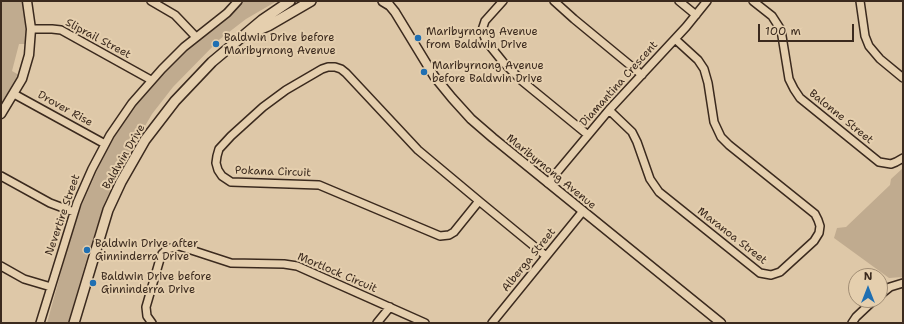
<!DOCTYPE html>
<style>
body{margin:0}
#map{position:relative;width:904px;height:324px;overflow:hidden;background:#dec8a8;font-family:"Shantell Sans",sans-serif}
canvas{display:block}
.frame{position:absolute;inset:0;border:2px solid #3b2a1e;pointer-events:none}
.north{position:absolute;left:848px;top:268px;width:40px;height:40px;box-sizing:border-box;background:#e5cfae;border:1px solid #a18d74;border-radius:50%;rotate:0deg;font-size:11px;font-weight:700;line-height:16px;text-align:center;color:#3b2a1e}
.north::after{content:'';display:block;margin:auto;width:14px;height:18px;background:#1f6fb2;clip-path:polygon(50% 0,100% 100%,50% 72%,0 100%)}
.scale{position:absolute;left:758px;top:24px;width:96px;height:18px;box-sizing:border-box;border:2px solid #3b2a1e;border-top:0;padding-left:5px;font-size:12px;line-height:14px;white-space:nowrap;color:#3b2a1e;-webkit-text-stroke:3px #e5cfae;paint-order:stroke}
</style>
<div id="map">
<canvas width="904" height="324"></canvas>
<div class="frame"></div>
<div class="north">N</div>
<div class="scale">100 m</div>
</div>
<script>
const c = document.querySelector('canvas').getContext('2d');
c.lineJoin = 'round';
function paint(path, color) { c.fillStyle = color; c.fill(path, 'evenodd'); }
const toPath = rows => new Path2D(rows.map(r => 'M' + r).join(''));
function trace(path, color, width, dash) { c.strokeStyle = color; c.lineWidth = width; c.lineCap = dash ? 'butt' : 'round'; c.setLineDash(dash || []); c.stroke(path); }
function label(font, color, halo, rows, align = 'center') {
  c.font = font + ' "Shantell Sans",sans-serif'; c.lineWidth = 4; c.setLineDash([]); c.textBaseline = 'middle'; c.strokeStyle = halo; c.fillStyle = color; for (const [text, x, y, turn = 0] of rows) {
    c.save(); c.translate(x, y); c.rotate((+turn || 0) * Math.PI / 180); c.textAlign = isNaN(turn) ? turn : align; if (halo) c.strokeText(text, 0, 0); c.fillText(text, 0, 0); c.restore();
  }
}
paint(toPath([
 [1,1,22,1,25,18,27,44,19,44,12,71,19,75,1,103],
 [242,1,277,1,246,19,220,39,173,87,152,114,121,167,105,202,87,258,68,323,47,323,76,218,107,148,137,103,163,72,196,41,231,14],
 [903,168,903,277,889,278,834,238,837,228,846,227,890,185,891,179]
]), '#c0ab8f');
const minor = toPath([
 [151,1,175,15,196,37],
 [503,1,485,21,482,30,486,41,503,62,522,81,588,135],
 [554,1,574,19,642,75],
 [679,1,696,15],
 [753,1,772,16,781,30,789,79,794,89,800,98,879,162,891,164,896,162,903,158],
 [860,1,865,36,869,46,880,59,903,78],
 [31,29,52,29,61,30,151,80],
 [14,94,105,144],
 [609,110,632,132,637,142,650,179,659,192,760,273,771,275,780,272,814,241,819,233,820,226,818,220,815,214,729,145,721,137,714,122,708,83,704,69,698,60,675,39],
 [1,176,50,203,74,212],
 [548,183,609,110,686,27,707,1],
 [479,201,418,150,346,73,341,69,335,67,328,67,322,69,286,90,263,107,231,136,219,149,217,156,216,163,218,170,222,176,231,182,319,185,440,236,449,235,454,232,479,201,546,256],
 [1,266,24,279,51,287],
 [880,295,890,287,903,283],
 [40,323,77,203,92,169,110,135,132,103,162,69,184,47,227,13,238,1],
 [152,323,147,316,146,307,160,259,162,254,167,249,179,246,231,263,284,264,297,266,425,323],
 [377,323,390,307],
 [492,323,583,211],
 [852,323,856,317,874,300]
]);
const tertiary = toPath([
 [386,1,395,12,434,76,452,98,471,119,493,138,721,323],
 [1,114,22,79,29,55,31,29,27,1]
]);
const secondary = toPath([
 [383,1,388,4],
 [251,33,268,26,311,1],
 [74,323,108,210,121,182,145,140,175,101,212,62,262,20,290,1]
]);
trace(minor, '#3b2a1e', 10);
trace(tertiary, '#3b2a1e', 11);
trace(secondary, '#3b2a1e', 12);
trace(minor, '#e5cfae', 7);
trace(tertiary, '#e5cfae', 8);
trace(secondary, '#e5cfae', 9);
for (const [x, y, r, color] of [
 [418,38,4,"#1f6fb2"],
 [216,44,4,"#1f6fb2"],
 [424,72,4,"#1f6fb2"],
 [87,250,4,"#1f6fb2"],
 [93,283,4,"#1f6fb2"]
]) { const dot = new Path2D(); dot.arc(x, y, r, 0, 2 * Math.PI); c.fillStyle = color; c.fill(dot); trace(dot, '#e5cfae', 1.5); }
label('11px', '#3b2a1e', '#e5cfae', [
 ["Maribyrnong Avenue",426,32],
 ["from Baldwin Drive",426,45],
 ["Baldwin Drive before",224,38],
 ["Maribyrnong Avenue",224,51],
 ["Maribyrnong Avenue",432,66],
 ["before Baldwin Drive",432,79],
 ["Baldwin Drive after",95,244],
 ["Ginninderra Drive",95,257],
 ["Baldwin Drive before",101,277],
 ["Ginninderra Drive",101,290]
], 'left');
label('11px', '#3b2a1e', '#e5cfae', [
 ["Sliprail Street",98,39,28],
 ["Diamantina Crescent",619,84,-48],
 ["Drover Rise",65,109,29],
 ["Balonne Street",841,117,39],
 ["Baldwin Drive",124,157,-60],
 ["Pokana Circuit",273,172,2],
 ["Maribyrnong Avenue",551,172,39],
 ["Nevertire Street",63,215,-71],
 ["Maranoa Street",732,236,38],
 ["Alberga Street",529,260,-51],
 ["Mortlock Circuit",337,273,23]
]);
</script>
